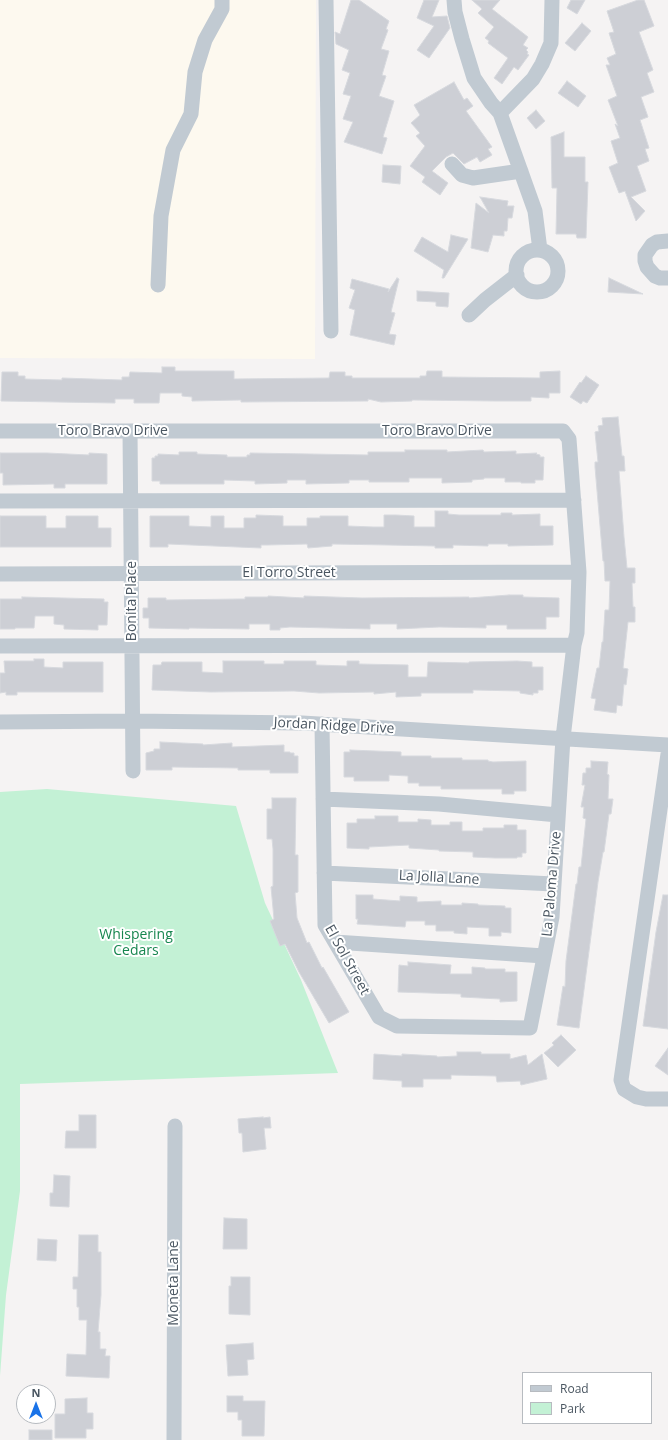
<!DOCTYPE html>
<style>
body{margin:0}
#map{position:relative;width:668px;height:1440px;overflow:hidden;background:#f5f3f3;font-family:"Open Sans",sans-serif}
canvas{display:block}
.legend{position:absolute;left:522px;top:1372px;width:130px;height:52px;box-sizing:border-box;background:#fff;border:1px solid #b7bbc0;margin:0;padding:5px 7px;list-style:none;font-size:12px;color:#4a5661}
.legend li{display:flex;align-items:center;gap:8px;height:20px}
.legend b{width:20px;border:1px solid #b7bbc0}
.north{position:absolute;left:16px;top:1384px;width:40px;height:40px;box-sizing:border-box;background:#fff;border:1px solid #b7bbc0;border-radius:50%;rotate:0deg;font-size:11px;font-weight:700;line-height:16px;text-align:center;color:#4a5661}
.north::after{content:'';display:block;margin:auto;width:14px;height:18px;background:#1a73e8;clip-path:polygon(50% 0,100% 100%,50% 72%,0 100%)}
</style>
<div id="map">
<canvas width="668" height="1440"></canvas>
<ul class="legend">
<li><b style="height:5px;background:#c1cad2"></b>Road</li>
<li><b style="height:11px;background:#c3f1d5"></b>Park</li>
</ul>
<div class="north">N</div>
</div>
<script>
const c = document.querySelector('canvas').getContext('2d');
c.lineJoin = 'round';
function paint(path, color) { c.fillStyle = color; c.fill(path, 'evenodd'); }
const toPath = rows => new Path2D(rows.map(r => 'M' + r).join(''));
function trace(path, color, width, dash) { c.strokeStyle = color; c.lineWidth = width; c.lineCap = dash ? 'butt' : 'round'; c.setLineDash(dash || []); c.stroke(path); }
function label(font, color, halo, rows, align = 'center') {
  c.font = font + ' "Open Sans",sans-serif'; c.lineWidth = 4; c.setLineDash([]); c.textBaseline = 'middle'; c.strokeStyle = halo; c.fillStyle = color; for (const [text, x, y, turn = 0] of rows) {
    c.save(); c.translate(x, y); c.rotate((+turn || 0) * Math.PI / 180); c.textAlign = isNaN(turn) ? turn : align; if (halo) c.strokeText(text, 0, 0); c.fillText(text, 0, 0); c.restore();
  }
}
paint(toPath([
 [0,0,316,0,315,359,0,358]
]), '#fdf9ef');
paint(toPath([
 [47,789,236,806,265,903,301,980,338,1073,20,1084,20,1191,6,1295,0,1376,0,792]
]), '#c3f1d5');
const building = toPath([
 [351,0,359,0,389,21,386,29,388,30,381,49,389,51,382,75,386,76,379,96,394,101,383,137,387,138,382,154,344,142,353,122,343,119,351,96,343,94,350,73,342,70,349,50,336,44,335,32,340,34,351,0],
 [424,0,439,0,432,17,447,16,450,28,429,58,417,50,434,26,417,18,424,0],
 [472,0,500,0,492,9,528,37,523,45,528,48,526,50,528,52,527,54,529,55,518,70,514,67,502,84,494,78,508,58,488,43,489,41,485,38,494,27,478,13,482,9,472,0],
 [571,0,585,0,577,14,567,8,571,0],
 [638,0,644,0,654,26,639,32,653,70,647,73,654,92,641,97,648,117,640,120,649,148,645,149,649,161,637,166,646,191,631,197,645,211,636,221,625,191,619,193,609,167,618,163,611,141,620,138,615,124,618,126,608,100,617,96,606,65,610,65,607,58,616,54,609,33,614,32,607,11,638,0],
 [582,23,591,31,575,51,565,43,582,23],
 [567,81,586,96,578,107,558,93,567,81],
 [454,82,464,100,467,98,473,106,466,111,492,147,488,149,492,155,480,162,477,157,464,164,453,153,446,157,432,171,448,183,440,195,422,182,425,177,410,166,425,146,416,136,420,133,411,123,420,115,414,105,454,82],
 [536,110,545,121,536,129,527,118,536,110],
 [564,132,564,157,585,157,585,182,588,182,586,238,577,238,576,234,556,234,557,188,552,188,551,137,564,132],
 [383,165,401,166,400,184,382,182,383,165],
 [480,197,508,201,507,206,514,206,512,218,508,218,507,231,504,231,504,236,493,235,488,252,471,248,476,203,489,213,480,197],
 [451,235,468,239,444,278,442,278,444,270,414,251,422,237,448,252,451,235],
 [397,278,399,279,391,312,395,313,389,334,396,335,394,345,350,335,355,310,349,308,355,290,350,288,352,279,389,289,388,292,397,278],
 [609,278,643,294,608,292,609,278],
 [417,291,449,293,448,307,436,306,436,302,417,301,417,291],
 [162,367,175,367,175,371,234,371,234,379,329,378,330,372,345,372,345,376,352,376,352,378,420,378,420,376,426,376,427,371,442,371,442,377,540,378,540,372,560,371,560,393,549,393,549,398,531,397,531,401,495,401,412,400,412,401,381,402,368,399,368,401,241,402,241,400,192,401,192,397,182,396,182,393,160,393,159,403,134,403,134,399,115,399,115,403,1,401,2,372,18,372,18,376,25,376,25,379,62,380,62,378,122,380,122,377,129,377,130,372,162,373,162,367],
 [586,376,599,385,587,403,583,401,581,404,570,397,580,382,581,383,586,376],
 [618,417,622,456,624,456,625,471,619,471,624,537,627,568,635,568,635,583,632,583,633,607,635,607,635,622,628,622,623,668,628,669,626,685,624,684,622,706,617,705,616,713,594,710,596,699,591,698,597,668,599,668,602,642,603,642,605,610,609,610,610,581,605,581,604,561,603,561,595,467,595,462,598,462,595,432,599,431,598,426,603,425,602,418,618,417],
 [405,450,447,450,447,452,483,450,484,452,516,451,516,454,537,453,536,454,540,455,540,457,544,457,543,480,535,480,535,483,521,483,521,482,505,482,505,478,484,478,484,479,472,480,472,482,442,483,442,478,409,478,409,482,369,482,369,480,349,480,349,483,306,484,306,480,287,480,287,483,255,484,255,481,224,480,224,484,160,484,160,481,152,481,152,458,155,458,155,456,158,456,158,454,179,455,179,452,197,452,197,454,227,455,227,457,247,457,247,455,250,455,250,453,368,455,368,452,405,452,405,450],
 [0,453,47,453,89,455,89,453,107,454,107,484,65,484,65,488,54,488,54,484,3,485,3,473,0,473,0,453],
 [435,511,448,511,448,514,459,515,501,515,501,513,512,513,512,515,540,514,540,526,553,526,553,545,508,546,508,544,488,544,488,546,453,545,453,548,435,548,435,546,388,545,332,544,332,546,308,548,307,544,268,545,261,545,261,548,168,544,168,547,150,547,150,516,189,516,189,526,211,527,211,516,224,516,224,528,244,528,244,518,256,518,256,515,283,516,283,526,307,526,307,518,320,518,320,516,348,516,348,526,373,527,384,527,384,515,396,515,414,516,414,527,435,527,435,511],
 [0,516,46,516,46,528,66,528,66,516,98,516,98,528,111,528,111,547,0,547,0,516],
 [509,595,523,595,523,597,559,598,559,617,546,617,546,629,507,629,507,625,486,625,486,628,439,627,397,629,397,624,370,624,370,629,290,627,280,628,280,630,270,630,270,624,249,624,249,629,189,628,189,629,149,628,149,618,143,618,143,608,148,608,148,598,166,598,166,600,239,599,245,599,245,597,268,597,268,596,304,598,304,596,362,598,469,597,469,598,509,595],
 [22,597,104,599,104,602,108,602,107,625,98,625,98,630,64,629,64,625,54,624,54,616,35,616,34,628,15,628,15,629,0,629,0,599,22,599,22,597],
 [34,659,44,659,44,667,63,668,63,662,103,662,103,692,17,692,17,695,6,695,6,692,0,693,0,673,5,673,4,661,34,661,34,659],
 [223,661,264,661,264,664,284,664,284,661,316,661,316,665,347,666,347,661,359,661,359,664,408,665,408,677,427,677,428,662,469,663,469,662,517,661,532,662,532,667,543,667,543,690,538,690,538,693,533,693,533,695,520,693,520,691,473,690,473,693,421,693,421,696,396,697,396,692,374,694,374,692,319,693,294,691,211,692,152,690,153,665,161,665,162,662,202,662,202,672,223,673,223,661],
 [160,742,203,744,203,745,232,743,232,747,284,745,284,752,290,752,290,753,294,753,294,756,298,756,298,773,270,773,270,770,238,770,238,768,172,767,172,770,146,770,146,753,154,751,154,749,160,749,160,742],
 [350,750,401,752,401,756,431,756,431,758,462,758,462,760,488,760,488,761,493,762,526,761,526,791,514,791,514,794,502,794,502,789,441,789,441,786,419,786,419,783,408,783,408,776,389,775,389,781,354,781,354,777,344,777,344,752,350,752,350,750],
 [591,761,608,762,607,774,609,775,608,799,613,799,611,814,609,814,604,852,603,852,598,882,579,1028,557,1025,563,986,565,987,566,961,576,884,577,884,579,867,581,867,586,819,583,818,584,807,581,807,585,785,582,785,583,773,586,773,586,768,591,768,591,761],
 [272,798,296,798,295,855,298,855,298,892,295,893,297,918,307,943,309,942,322,968,323,967,349,1012,329,1023,299,972,285,944,280,946,270,921,274,919,271,887,273,886,273,849,272,839,267,839,267,809,272,809,272,798],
 [375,816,398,816,398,822,418,822,418,819,431,820,431,825,450,825,450,822,462,822,462,831,483,831,483,828,504,828,504,825,517,825,517,830,526,830,526,853,522,853,522,857,517,857,517,858,495,858,473,857,473,852,439,851,439,850,409,848,409,845,369,847,369,849,347,848,347,823,357,823,357,819,375,819,375,816],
 [356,895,373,895,373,899,400,901,400,896,417,897,417,902,441,901,441,905,462,905,462,903,478,904,478,905,505,906,505,908,511,908,511,933,501,932,501,936,489,936,489,928,467,927,467,934,454,933,454,931,436,931,436,925,425,925,425,921,406,921,405,927,357,924,358,919,356,919,356,895],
 [663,895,668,895,668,1029,643,1026,656,932,663,895],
 [408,962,451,965,450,974,472,974,472,967,485,968,485,969,505,969,505,972,517,972,517,1001,500,1002,500,999,461,997,461,994,398,992,399,965,408,966,408,962],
 [561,1035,576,1050,558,1067,544,1053,554,1045,552,1043,561,1035],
 [668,1048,668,1075,655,1066,668,1048],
 [457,1052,481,1052,481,1054,510,1054,510,1059,526,1055,528,1065,542,1054,547,1079,521,1085,520,1081,497,1082,496,1076,451,1075,451,1079,423,1079,423,1087,402,1087,402,1081,373,1079,374,1054,402,1056,402,1054,437,1056,437,1057,457,1056,457,1052],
 [79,1115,96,1115,96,1148,65,1148,66,1131,79,1131,79,1115],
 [263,1117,263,1118,270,1117,271,1128,264,1128,266,1149,243,1152,242,1133,239,1133,238,1119,263,1117],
 [54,1175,70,1176,69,1207,50,1206,50,1193,53,1193,54,1175],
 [224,1218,247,1219,247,1249,223,1249,224,1218],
 [79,1235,98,1235,98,1252,101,1252,101,1295,98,1332,100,1332,100,1349,106,1349,105,1356,110,1356,109,1378,66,1376,67,1354,86,1355,87,1320,79,1320,79,1307,77,1307,77,1289,73,1289,73,1277,78,1277,79,1235],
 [38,1239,57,1240,56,1261,37,1260,38,1239],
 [231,1277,250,1277,250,1315,229,1314,229,1286,231,1286,231,1277],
 [253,1343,254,1359,247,1360,248,1375,228,1376,226,1345,253,1343],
 [227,1396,243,1396,243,1401,265,1401,264,1436,242,1436,242,1420,238,1420,238,1412,227,1412,227,1396],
 [87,1398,87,1413,93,1413,93,1429,86,1429,86,1438,55,1438,55,1414,65,1414,65,1399,87,1398],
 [29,1430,52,1430,52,1440,29,1440,29,1430]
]);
paint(building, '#cdcfd5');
trace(building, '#d7d9de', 1);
trace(toPath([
 [326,0,331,331],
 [454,0,455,12,462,39,474,78,491,103,500,113,535,211,540,250],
 [500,113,533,79,542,64,551,43,552,0],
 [452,164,462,175,473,178,521,171],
 [668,241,657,242,652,245,645,255,645,261,647,267,655,276,660,278,668,278],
 '516 271a21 21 0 1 1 42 0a21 21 0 1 1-42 0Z',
 [158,285,161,216,173,150,191,114,195,72,205,40,222,9,222,0],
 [469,315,485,300,517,275],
 [0,431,563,431,569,439,579,572,577,633,574,645,563,738,552,917,530,1028,397,1026,379,1017,325,925,322,724],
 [130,431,133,771],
 [0,501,574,500],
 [0,574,579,572],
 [0,646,574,645],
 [0,722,132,721,302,723,668,745],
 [668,754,621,1080,624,1089,637,1097,646,1099,668,1099],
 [323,799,439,804,558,815],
 [324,873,554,884],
 [335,942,544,956],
 [174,1440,175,1126]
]), '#c1cad2', 15);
label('14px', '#4a5661', '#fff', [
 ["Toro Bravo Drive",113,431],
 ["Toro Bravo Drive",437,431],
 ["El Torro Street",289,573],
 ["Bonita Place",132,601,-90],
 ["Jordan Ridge Drive",334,726,3],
 ["La Jolla Lane",439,878,3],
 ["La Paloma Drive",552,884,-85],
 ["El Sol Street",347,960,61],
 ["Moneta Lane",174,1283,-90]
]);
label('14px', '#17864f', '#fff', [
 ["Whispering",136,935],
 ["Cedars",136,951]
]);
</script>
